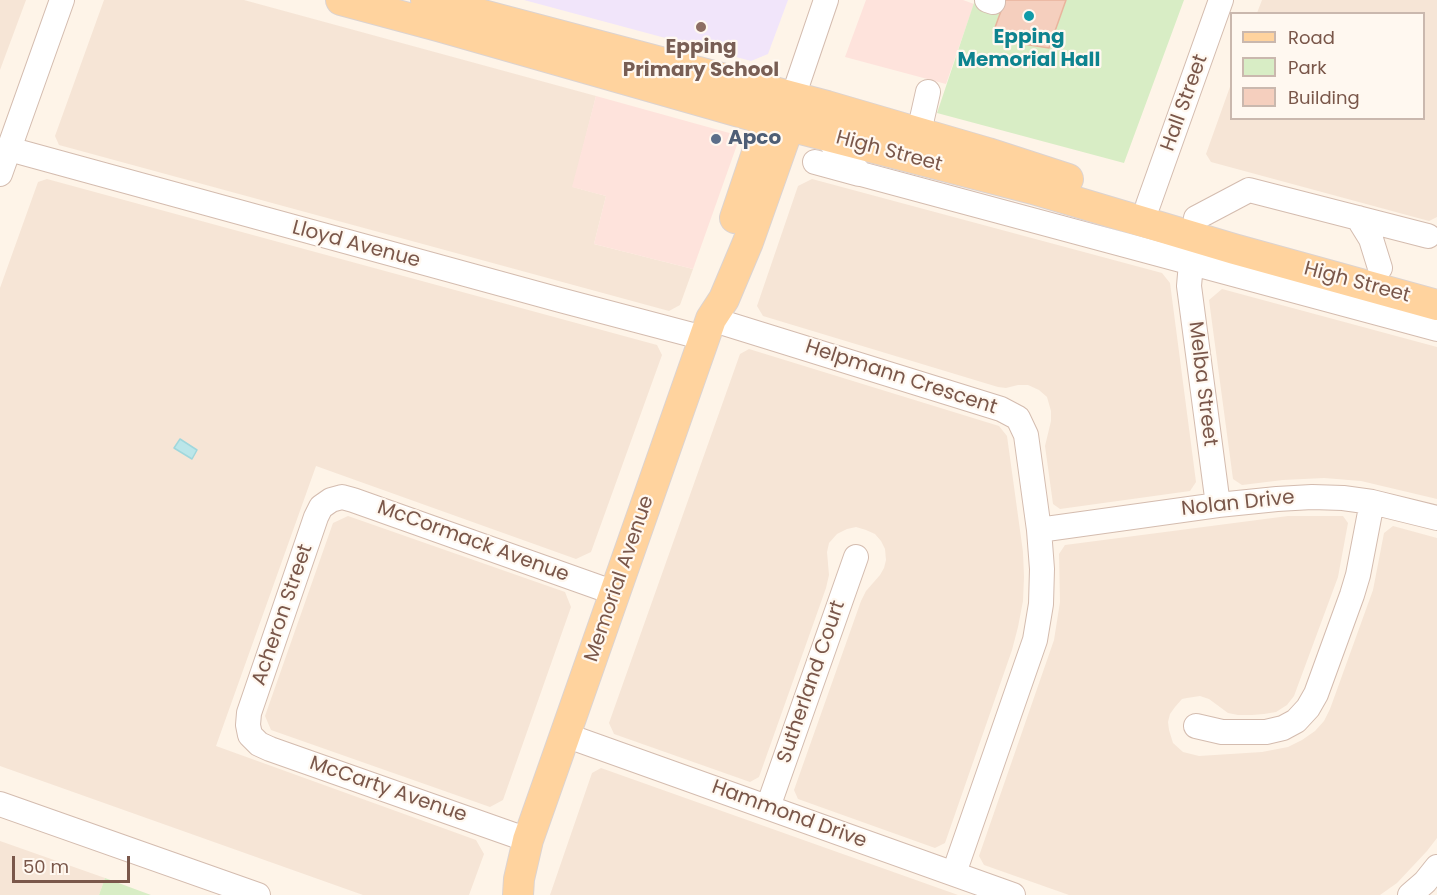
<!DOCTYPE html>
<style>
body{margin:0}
#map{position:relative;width:1437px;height:895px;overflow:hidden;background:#fef4e8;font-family:Poppins,sans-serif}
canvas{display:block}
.legend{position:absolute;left:1230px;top:12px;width:195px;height:108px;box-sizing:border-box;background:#fff8f0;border:2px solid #cab8ae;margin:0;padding:8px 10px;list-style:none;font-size:18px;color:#7a574a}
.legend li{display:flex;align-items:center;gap:12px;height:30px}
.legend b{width:30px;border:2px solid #cab8ae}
.scale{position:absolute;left:12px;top:856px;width:118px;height:27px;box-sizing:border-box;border:3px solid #7a574a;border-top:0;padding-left:8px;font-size:18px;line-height:21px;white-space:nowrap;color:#7a574a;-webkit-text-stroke:4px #fff8f0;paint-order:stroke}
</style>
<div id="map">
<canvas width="1437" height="895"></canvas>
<ul class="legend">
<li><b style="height:8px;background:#ffd39e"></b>Road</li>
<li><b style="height:16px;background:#d8edc5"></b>Park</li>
<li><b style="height:16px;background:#f5cfbe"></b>Building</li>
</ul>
<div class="scale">50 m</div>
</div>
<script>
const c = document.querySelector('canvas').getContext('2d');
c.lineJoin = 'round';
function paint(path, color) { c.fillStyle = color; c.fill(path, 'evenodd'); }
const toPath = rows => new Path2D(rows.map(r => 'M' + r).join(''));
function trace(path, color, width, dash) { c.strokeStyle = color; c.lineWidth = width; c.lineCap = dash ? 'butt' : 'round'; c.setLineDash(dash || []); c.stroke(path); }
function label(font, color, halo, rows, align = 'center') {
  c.font = font + ' Poppins,sans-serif'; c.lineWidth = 4.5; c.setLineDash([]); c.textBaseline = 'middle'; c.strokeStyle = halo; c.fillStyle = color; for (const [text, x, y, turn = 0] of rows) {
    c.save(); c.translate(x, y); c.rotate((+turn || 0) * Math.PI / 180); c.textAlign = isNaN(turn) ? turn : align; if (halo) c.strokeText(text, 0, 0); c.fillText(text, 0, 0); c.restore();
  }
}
paint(toPath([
 [0,0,26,0,0,70],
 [104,0,244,0,596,96,573,187,606,196,594,244,693,269,680,305,669,311,59,145,55,136],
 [1262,0,1437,0,1437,217,1429,221,1211,162,1206,154,1231,84,1232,118,1424,118,1424,14,1257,13],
 [47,179,657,345,662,355,591,552,576,559,316,466,216,746,476,840,484,854,469,895,363,895,0,766,0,288,38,182],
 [812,179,1162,273,1170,283,1196,482,1190,491,1060,509,1053,504,1045,446,1051,421,1051,411,1047,397,1039,390,1028,385,1018,385,1006,388,998,387,763,316,757,306,798,186],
 [1222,289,1437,347,1437,499,1361,481,1324,478,1283,480,1242,485,1233,479,1209,300],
 [749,349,999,426,1007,436,1023,552,1024,577,1023,601,1018,627,1012,650,945,843,935,848,798,799,794,790,861,601,866,591,880,575,884,568,886,560,885,549,881,541,875,534,866,530,856,527,847,529,837,534,829,543,827,552,829,575,826,588,759,777,750,782,614,734,609,723,740,354],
 [348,516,565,592,571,607,503,800,490,807,271,730,265,716,333,523],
 [1288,516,1343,516,1348,523,1338,577,1294,696,1287,705,1276,712,1264,714,1252,715,1238,715,1228,713,1209,699,1200,696,1187,698,1182,699,1175,707,1170,714,1168,722,1169,730,1173,743,1183,752,1199,756,1262,752,1288,747,1302,740,1315,731,1324,721,1330,709,1373,590,1384,533,1393,526,1437,538,1437,838,1427,851,1397,883,1380,895,1069,895,984,865,979,856,1054,640,1060,602,1059,554,1065,545],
 [601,768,958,895,550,895,592,773],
 [0,841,105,878,99,895,0,895]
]), '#f6e5d6');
paint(toPath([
 [866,0,963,0,974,4,946,84,845,57],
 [596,96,733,134,738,142,693,269,594,244,606,196,572,187]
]), '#fee3dc');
paint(toPath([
 [524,0,788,0,768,54,751,61]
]), '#f1e5fa');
paint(toPath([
 [975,0,1184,0,1124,163,937,113],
 [105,878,151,895,99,895]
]), '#d8edc5');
const water = toPath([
 [180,439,197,450,192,459,174,448,180,439]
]);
paint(water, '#bbe6e9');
trace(water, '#a0d7dc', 1.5);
const building = toPath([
 [1005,0,1066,0,1049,48,1010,42,1013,35,993,33,1005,0]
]);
paint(building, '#f5cfbe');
trace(building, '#e9b49d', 1.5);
const minor = toPath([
 [987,0,993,2,993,0],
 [793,97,826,0],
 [919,132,928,92],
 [827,135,836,150,861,174,1437,329],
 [9,149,560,300,704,338],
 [815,162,859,174],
 [0,174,62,0],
 [1148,205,1221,0],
 [1196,218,1249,190,1428,236],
 [1358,218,1371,239,1380,268],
 [1191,263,1189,286,1218,505],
 [711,319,1001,409,1018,418,1026,435,1039,530,1042,569,1041,604,1035,640,954,873],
 [1039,530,1218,505,1277,499,1312,497,1343,498,1372,502,1437,518],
 [1196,726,1222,732,1266,732,1283,728,1296,721,1308,708,1316,694,1352,595,1358,575,1372,502],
 [565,735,1013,895],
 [0,804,258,895],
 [768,807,856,557],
 [528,840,270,749,259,744,250,735,248,725,249,713,316,517,321,507,331,500,342,497,353,500,615,593],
 [1410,895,1425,882,1437,867]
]);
const major = toPath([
 [341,0,438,26,789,126,1033,189,1234,249,1437,305],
 [426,0,827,106,988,153,1068,179],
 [735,218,768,120,782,107],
 [518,895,519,879,528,840,565,735,711,319,724,299,748,242,789,126,792,106]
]);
trace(minor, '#d4bcaf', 26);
trace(major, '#dcd3d0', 32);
trace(minor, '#fff', 24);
trace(major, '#ffd39e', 30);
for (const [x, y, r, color] of [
 [1029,16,6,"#0f9aa8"],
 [701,27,6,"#8d6e63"],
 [716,139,6,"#5c6f8a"]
]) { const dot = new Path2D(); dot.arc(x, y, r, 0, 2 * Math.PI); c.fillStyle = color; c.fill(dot); trace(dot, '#fff8f0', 2); }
label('bold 20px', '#0d838f', '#fff8f0', [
 ["Epping",1029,38],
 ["Memorial Hall",1029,61]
]);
label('bold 20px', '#785e54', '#fff8f0', [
 ["Epping",701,48],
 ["Primary School",701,71]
]);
label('20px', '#7a574a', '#fff8f0', [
 ["Hall Street",1185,103,-70],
 ["High Street",889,152,15],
 ["Lloyd Avenue",356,245,15],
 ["High Street",1357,283,15],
 ["Helpmann Crescent",901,378,18],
 ["Melba Street",1202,384,83],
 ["Nolan Drive",1238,504,-6],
 ["McCormack Avenue",473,542,20],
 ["Memorial Avenue",620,579,-71],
 ["Acheron Street",283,615,-71],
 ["Sutherland Court",812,682,-71],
 ["McCarty Avenue",388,790,19],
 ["Hammond Drive",789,815,20]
]);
label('bold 20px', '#4e5e75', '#fff8f0', [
 ["Apco",728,139]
], 'left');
</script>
